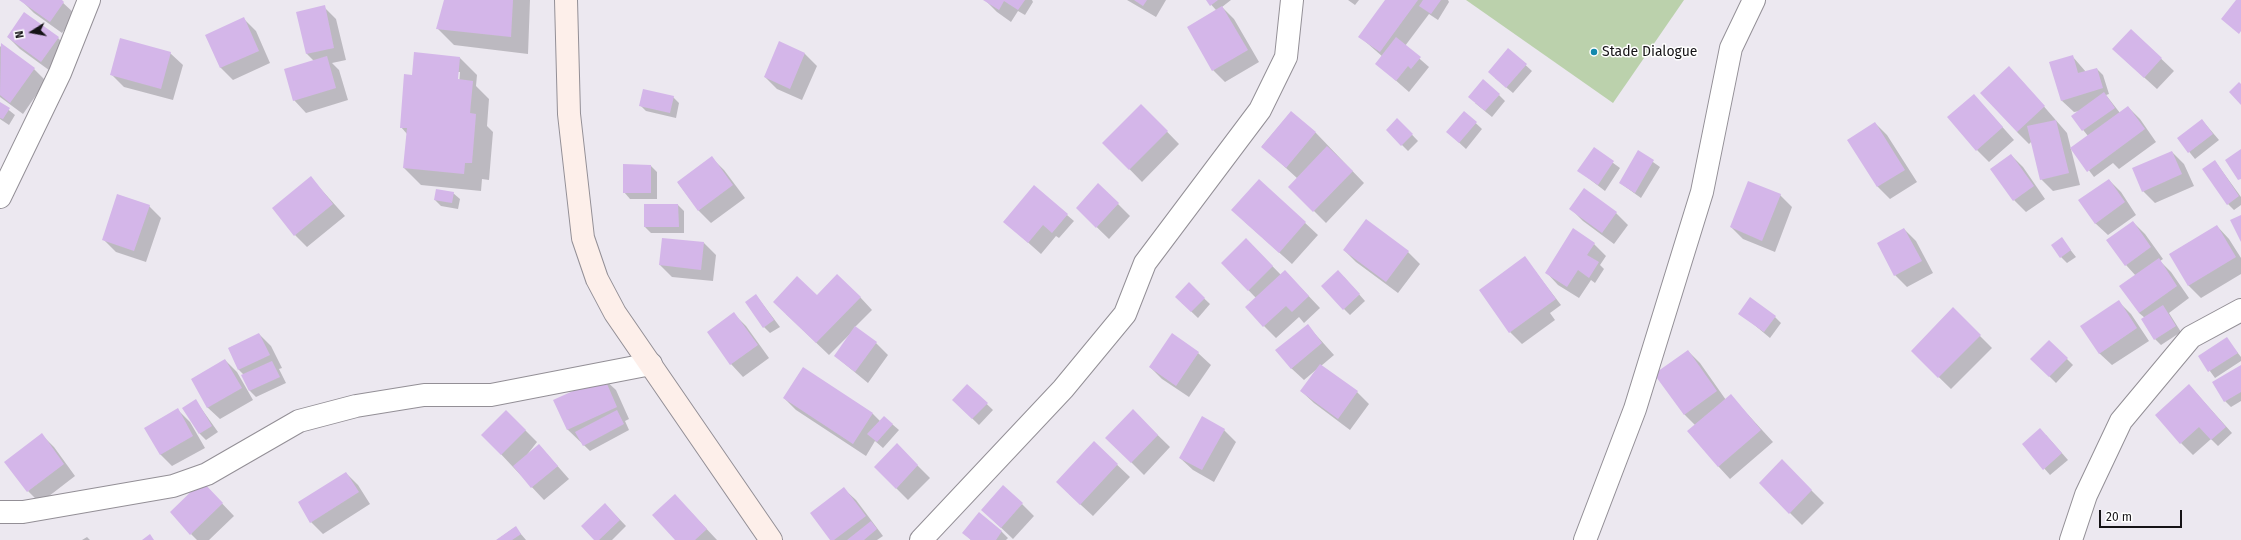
<!DOCTYPE html>
<style>
body{margin:0}
#map{position:relative;width:2241px;height:540px;overflow:hidden;background:#ece8f0;font-family:"Fira Sans",sans-serif}
canvas{display:block}
.north{position:absolute;left:12px;top:12px;width:40px;height:40px;-webkit-text-stroke:3px #fff;paint-order:stroke;rotate:259deg;font-size:11px;font-weight:700;line-height:16px;text-align:center;color:#151316}
.north::after{content:'';display:block;margin:auto;width:14px;height:18px;background:#151316;clip-path:polygon(50% 0,100% 100%,50% 72%,0 100%)}
.scale{position:absolute;left:2099px;top:510px;width:83px;height:18px;box-sizing:border-box;border:2px solid #151316;border-top:0;padding-left:5px;font-size:12px;line-height:14px;white-space:nowrap;color:#151316;-webkit-text-stroke:3px #fff;paint-order:stroke}
</style>
<div id="map">
<canvas width="2241" height="540"></canvas>
<div class="north">N</div>
<div class="scale">20 m</div>
</div>
<script>
const c = document.querySelector('canvas').getContext('2d');
c.lineJoin = 'round';
function paint(path, color) { c.fillStyle = color; c.fill(path, 'evenodd'); }
const toPath = rows => new Path2D(rows.map(r => 'M' + r).join(''));
function trace(path, color, width, dash) { c.strokeStyle = color; c.lineWidth = width; c.lineCap = dash ? 'butt' : 'round'; c.setLineDash(dash || []); c.stroke(path); }
function label(font, color, halo, rows, align = 'center') {
  c.font = font + ' "Fira Sans",sans-serif'; c.lineWidth = 3; c.setLineDash([]); c.textBaseline = 'middle'; c.strokeStyle = halo; c.fillStyle = color; for (const [text, x, y, turn = 0] of rows) {
    c.save(); c.translate(x, y); c.rotate((+turn || 0) * Math.PI / 180); c.textAlign = isNaN(turn) ? turn : align; if (halo) c.strokeText(text, 0, 0); c.fillText(text, 0, 0); c.restore();
  }
}
paint(toPath([
 [1466,0,1684,0,1613,103]
]), '#bbd1ac');
paint(toPath([
 [21,0,60,0,76,15,62,33,34,13],
 [445,0,530,0,528,54,454,45,437,28],
 [985,0,1032,0,1033,2,1025,15,1018,11,1011,22,997,12],
 [1127,0,1166,0,1156,17],
 [1207,0,1231,0,1222,7,1234,19,1259,62,1225,82,1213,70,1216,10],
 [1348,0,1359,0,1355,5],
 [1387,0,1448,0,1449,2,1438,20,1429,14,1405,46,1429,67,1409,92,1377,64,1383,57,1360,37],
 [324,7,336,19,346,60,332,63,339,70,348,100,306,113,294,100,314,61,307,54,297,13],
 [244,19,256,31,270,63,233,80,220,67],
 [2131,30,2174,71,2157,89,2126,61],
 [8,37,58,38,70,50,53,73,20,49],
 [780,43,805,54,817,66,802,100,777,89,765,77],
 [2,45,34,69,46,81,23,114,0,97,0,47],
 [1508,49,1532,71,1513,93,1495,78],
 [170,53,183,65,173,100,124,87,111,74],
 [2073,57,2086,72,2097,69,2103,75,2109,94,2106,95,2120,113,2128,107,2140,119,2156,142,2119,169,2113,163,2094,177,2072,148,2088,136,2072,116,2080,111,2074,112,2061,100],
 [460,58,477,75,476,86,489,99,487,126,493,132,489,180,482,179,481,191,421,185,404,168,407,134,401,127,412,76],
 [458,72,460,72,459,85,457,84],
 [2021,80,2067,133,2080,185,2053,191,2041,179,2032,141,2029,144,2017,132],
 [1499,95,1505,101,1492,117,1475,103],
 [1974,95,2014,140,1989,162,1977,150],
 [673,97,679,103,676,118,646,111,640,105],
 [0,103,15,115,9,125,0,119],
 [1141,105,1179,144,1142,182,1104,143],
 [1291,112,1316,133,1364,183,1326,223,1290,187,1298,179,1262,146],
 [1464,112,1482,129,1466,149,1454,138],
 [1397,119,1418,141,1408,151,1387,130],
 [2202,120,2219,140,2195,159,2178,138],
 [1875,123,1887,135,1917,182,1890,199,1878,187,1849,140],
 [1594,149,1620,168,1605,191,1579,171],
 [1639,152,1660,167,1641,198,1620,183],
 [2172,152,2184,164,2194,186,2155,203,2143,191],
 [2011,155,2023,167,2045,199,2026,212,2014,200],
 [712,158,724,170,745,198,711,223,699,211,678,183],
 [2215,161,2241,197,2241,205,2234,210,2228,204],
 [651,166,657,172,657,199,630,199,624,192],
 [311,178,345,216,307,247,295,235],
 [1259,180,1318,235,1292,264,1245,222],
 [2109,180,2121,192,2136,215,2108,235,2095,223],
 [453,193,460,199,458,209,441,206,435,200],
 [1780,195,1792,207,1775,252,1743,239,1731,227],
 [1118,204,1130,216,1109,239,1077,208],
 [678,205,684,211,684,233,651,233,645,227],
 [149,206,161,218,146,262,116,252,104,240],
 [1571,209,1616,213,1628,225,1614,244,1583,221],
 [1067,215,1074,221,1059,238,1056,236,1041,254,1005,222],
 [2133,222,2145,234,2163,259,2160,261,2171,272,2189,298,2169,313,2181,332,2161,345,2155,339,2145,318,2139,313,2136,276,2126,265],
 [2217,226,2229,239,2241,258,2241,274,2201,298,2189,286,2170,254],
 [1904,229,1916,241,1933,273,1907,287,1895,275],
 [2061,238,2076,257,2067,263,2061,257],
 [1246,239,1281,275,1285,271,1320,308,1304,323,1299,317,1276,338,1264,326,1256,298,1222,263],
 [704,243,716,255,713,281,672,277,660,265],
 [1594,244,1606,256,1600,265,1604,269,1595,283,1591,280,1579,298,1558,285,1546,272],
 [1344,250,1408,252,1420,264,1398,293,1356,262],
 [1525,258,1561,305,1550,313,1555,320,1522,344,1510,332],
 [1344,277,1365,301,1350,315,1344,309],
 [1189,284,1210,304,1198,318,1176,297],
 [756,295,780,327,770,333,764,327],
 [817,297,860,297,872,310,855,327,876,343,888,355,868,383,835,356,852,332,829,355,786,314],
 [2119,302,2131,314,2149,341,2112,365,2099,353],
 [1953,309,1992,348,1951,389,1912,351],
 [1740,313,1775,317,1781,323,1770,338],
 [734,314,746,326,769,358,743,377,731,364,708,332],
 [1308,326,1334,355,1321,366,1357,392,1369,404,1350,430,1314,403,1301,391,1317,369,1304,380,1291,368],
 [259,334,271,346,282,368,279,369,286,383,256,397,250,391,243,376,244,375,239,370,229,348],
 [2227,339,2241,357,2241,361,2215,378,2199,356],
 [2049,341,2073,365,2056,383,2032,359],
 [1688,351,1700,363,1726,400,1731,396,1773,442,1730,479,1718,466,1696,426,1685,415,1656,374],
 [1198,353,1211,365,1189,397,1162,379,1150,367],
 [225,360,237,372,253,400,220,419,207,407],
 [2241,366,2241,401,2231,407,2225,401],
 [803,368,873,414,880,421,892,424,899,430,883,448,875,441,866,456,796,410,784,398],
 [603,378,616,390,629,419,625,421,629,430,590,451,567,429],
 [967,385,993,410,979,425,953,400],
 [2189,385,2232,433,2218,446,2211,439,2193,455,2181,443],
 [196,401,218,432,206,440,200,434],
 [178,410,190,422,205,448,172,466,160,454],
 [506,411,537,442,526,456,539,445,569,479,544,500,483,435],
 [1133,411,1170,447,1144,475,1107,438],
 [1224,430,1236,442,1214,482,1193,470,1180,458],
 [42,435,54,447,75,476,40,503,28,491],
 [2046,435,2068,460,2050,475,2023,444],
 [1094,443,1130,477,1093,516,1069,494],
 [897,445,930,478,908,500,875,467],
 [1782,461,1824,503,1802,525,1760,483],
 [346,473,358,485,370,504,323,534,311,522],
 [843,488,856,500,883,536,877,540,831,540],
 [214,495,234,516,209,540,197,540,191,534],
 [605,504,626,526,612,540,596,540],
 [1022,504,1034,516,1013,539,995,522],
 [687,508,717,540,677,540],
 [979,514,1002,532,1008,538,1006,540,971,540,964,533],
 [515,527,526,540,497,540],
 [87,537,90,540,82,540]
]), '#0003');
paint(toPath([
 [19,0,62,0,64,2,50,22],
 [444,0,513,0,511,37,436,29],
 [983,0,1025,0,1018,10,1004,1,999,10],
 [1134,0,1147,0,1143,6],
 [1206,0,1218,0,1210,6],
 [1385,0,1418,0,1380,52,1358,37],
 [1423,0,1441,0,1431,14,1419,6],
 [2236,0,2241,0,2241,31,2239,34,2221,19],
 [325,5,334,48,306,54,296,12],
 [1222,6,1248,50,1212,71,1187,27],
 [24,12,59,37,41,62,7,37],
 [244,17,259,51,220,68,205,35],
 [2131,29,2162,58,2144,78,2112,49],
 [1396,37,1421,57,1411,69,1408,66,1396,81,1375,64],
 [120,38,171,52,161,89,110,75],
 [779,41,805,53,790,89,764,77],
 [1,43,35,68,10,103,0,95],
 [1508,48,1527,64,1506,88,1488,72],
 [414,52,460,57,458,79,473,81,470,113,476,114,472,163,465,163,464,174,403,168,407,128,400,128,404,74,412,75],
 [2073,55,2078,73,2097,68,2103,88,2061,101,2049,62],
 [327,56,336,88,293,101,284,69],
 [2009,66,2045,106,2017,132,1980,93],
 [1483,79,1500,94,1485,111,1468,97],
 [2239,82,2241,84,2241,105,2229,92],
 [643,89,674,96,670,113,639,106],
 [2104,92,2115,108,2082,131,2071,116],
 [1974,94,2003,127,1976,151,1947,117],
 [0,102,10,108,3,119,0,118],
 [1141,104,1168,131,1129,170,1102,143],
 [2128,106,2145,129,2087,172,2070,148],
 [1291,111,1316,132,1286,168,1261,147],
 [1464,111,1477,122,1459,143,1446,132],
 [1397,118,1413,134,1401,146,1386,130],
 [2202,119,2213,134,2188,153,2177,138],
 [2056,120,2069,173,2040,180,2027,126],
 [1875,122,1905,170,1877,187,1847,140],
 [1327,146,1353,171,1313,212,1288,187],
 [1594,147,1614,161,1598,185,1577,171],
 [2241,149,2241,179,2238,180,2225,160],
 [1638,150,1654,160,1635,193,1619,183],
 [2172,151,2182,174,2142,192,2132,168],
 [2011,154,2034,186,2013,201,1990,169],
 [712,156,733,185,698,211,677,182],
 [2215,160,2239,196,2227,205,2202,169],
 [623,164,651,165,651,193,623,193],
 [311,176,333,204,294,236,272,208],
 [1259,179,1306,222,1279,253,1231,210],
 [2109,179,2125,202,2095,224,2078,200],
 [1748,181,1781,194,1762,241,1730,227],
 [1098,183,1119,203,1096,228,1076,208],
 [1034,185,1068,214,1052,233,1043,225,1028,243,1003,222],
 [1584,188,1617,212,1602,233,1569,209],
 [436,189,454,192,452,203,434,200],
 [117,194,150,205,134,251,102,240],
 [644,204,678,204,679,227,644,227],
 [2241,215,2241,242,2230,220],
 [1366,219,1409,251,1386,282,1343,250],
 [2133,221,2151,247,2125,266,2106,240],
 [2217,225,2236,257,2188,286,2169,254],
 [1573,228,1595,243,1587,255,1599,262,1589,278,1578,270,1567,287,1545,273],
 [1904,228,1922,261,1894,276,1877,243],
 [2062,237,2071,250,2060,258,2051,245],
 [662,238,704,242,701,270,659,265],
 [1246,238,1273,266,1248,291,1221,263],
 [1525,256,1556,299,1509,333,1479,290],
 [2159,258,2177,286,2139,313,2119,286],
 [1285,270,1309,296,1292,312,1286,306,1263,327,1245,307],
 [1338,270,1360,294,1343,310,1321,286],
 [837,274,861,297,816,343,773,302,797,276,817,295],
 [1189,282,1205,298,1191,312,1175,297],
 [756,294,774,320,763,328,745,302],
 [1750,297,1776,316,1764,332,1738,314],
 [2119,300,2137,328,2099,354,2080,326],
 [2163,305,2176,326,2154,340,2141,319],
 [1953,307,1981,335,1938,378,1911,351],
 [734,312,758,345,730,365,707,332],
 [1308,324,1322,343,1291,369,1275,350],
 [855,326,877,342,855,372,834,356],
 [259,333,270,355,238,370,228,348],
 [1172,333,1199,352,1176,386,1149,367],
 [2227,337,2238,353,2208,372,2198,356],
 [2049,340,2068,358,2049,377,2030,359],
 [1688,350,1717,391,1684,415,1654,374],
 [225,359,242,388,207,408,191,379],
 [272,361,280,377,249,391,241,375],
 [1320,364,1358,391,1338,419,1300,391],
 [2241,365,2241,392,2224,402,2212,382],
 [803,367,873,413,853,444,783,398],
 [604,377,617,407,567,430,553,400],
 [967,384,988,403,972,419,952,400],
 [2189,384,2226,427,2211,440,2199,427,2180,444,2155,415],
 [1731,394,1761,430,1718,467,1687,431],
 [196,399,212,426,199,434,182,408],
 [178,408,193,436,160,455,144,428],
 [1133,409,1158,435,1131,463,1105,438],
 [506,410,526,430,501,455,481,435],
 [617,410,624,424,583,446,575,432],
 [884,416,893,424,877,442,867,434],
 [1202,416,1225,429,1202,470,1179,458],
 [2040,428,2062,453,2043,470,2022,444],
 [42,433,64,464,27,492,4,462],
 [1094,441,1118,464,1080,505,1056,482],
 [897,443,918,465,896,489,874,467],
 [539,444,558,466,531,488,513,466],
 [1782,459,1812,490,1789,514,1759,483],
 [346,472,359,492,310,523,298,502],
 [202,481,223,503,190,535,170,512],
 [1003,485,1023,503,1001,528,981,510],
 [844,487,866,516,834,540,830,540,810,513],
 [675,494,707,529,695,540,675,540,652,515],
 [605,503,620,520,599,540,594,540,581,526],
 [979,512,1002,531,996,540,971,540,962,533],
 [871,521,877,529,864,540,847,540],
 [516,526,521,534,512,540,496,540],
 [150,534,154,540,142,540]
]), '#d4b6e9');
const minor = toPath([
 [0,197,60,73,89,0],
 [0,512,23,512,173,486,207,474,299,421,356,406,424,395,491,395,651,364],
 [921,540,1063,389,1125,314,1145,263,1260,110,1286,57,1292,0],
 [1585,540,1635,409,1702,192,1731,48,1754,0],
 [2071,540,2086,495,2121,421,2191,337,2241,310]
]);
const secondary = toPath([
 [566,0,569,114,583,238,597,279,615,313,771,540]
]);
trace(minor, '#938f96', 24);
trace(secondary, '#938f96', 24);
trace(minor, '#fff', 22);
trace(secondary, '#fdefea', 22);
for (const [x, y, r, color] of [
 [1594,52,4,"#1289ad"]
]) { const dot = new Path2D(); dot.arc(x, y, r, 0, 2 * Math.PI); c.fillStyle = color; c.fill(dot); trace(dot, '#fff', 1.5); }
label('14px', '#151316', '#fff', [
 ["Stade Dialogue",1602,52]
], 'left');
</script>
